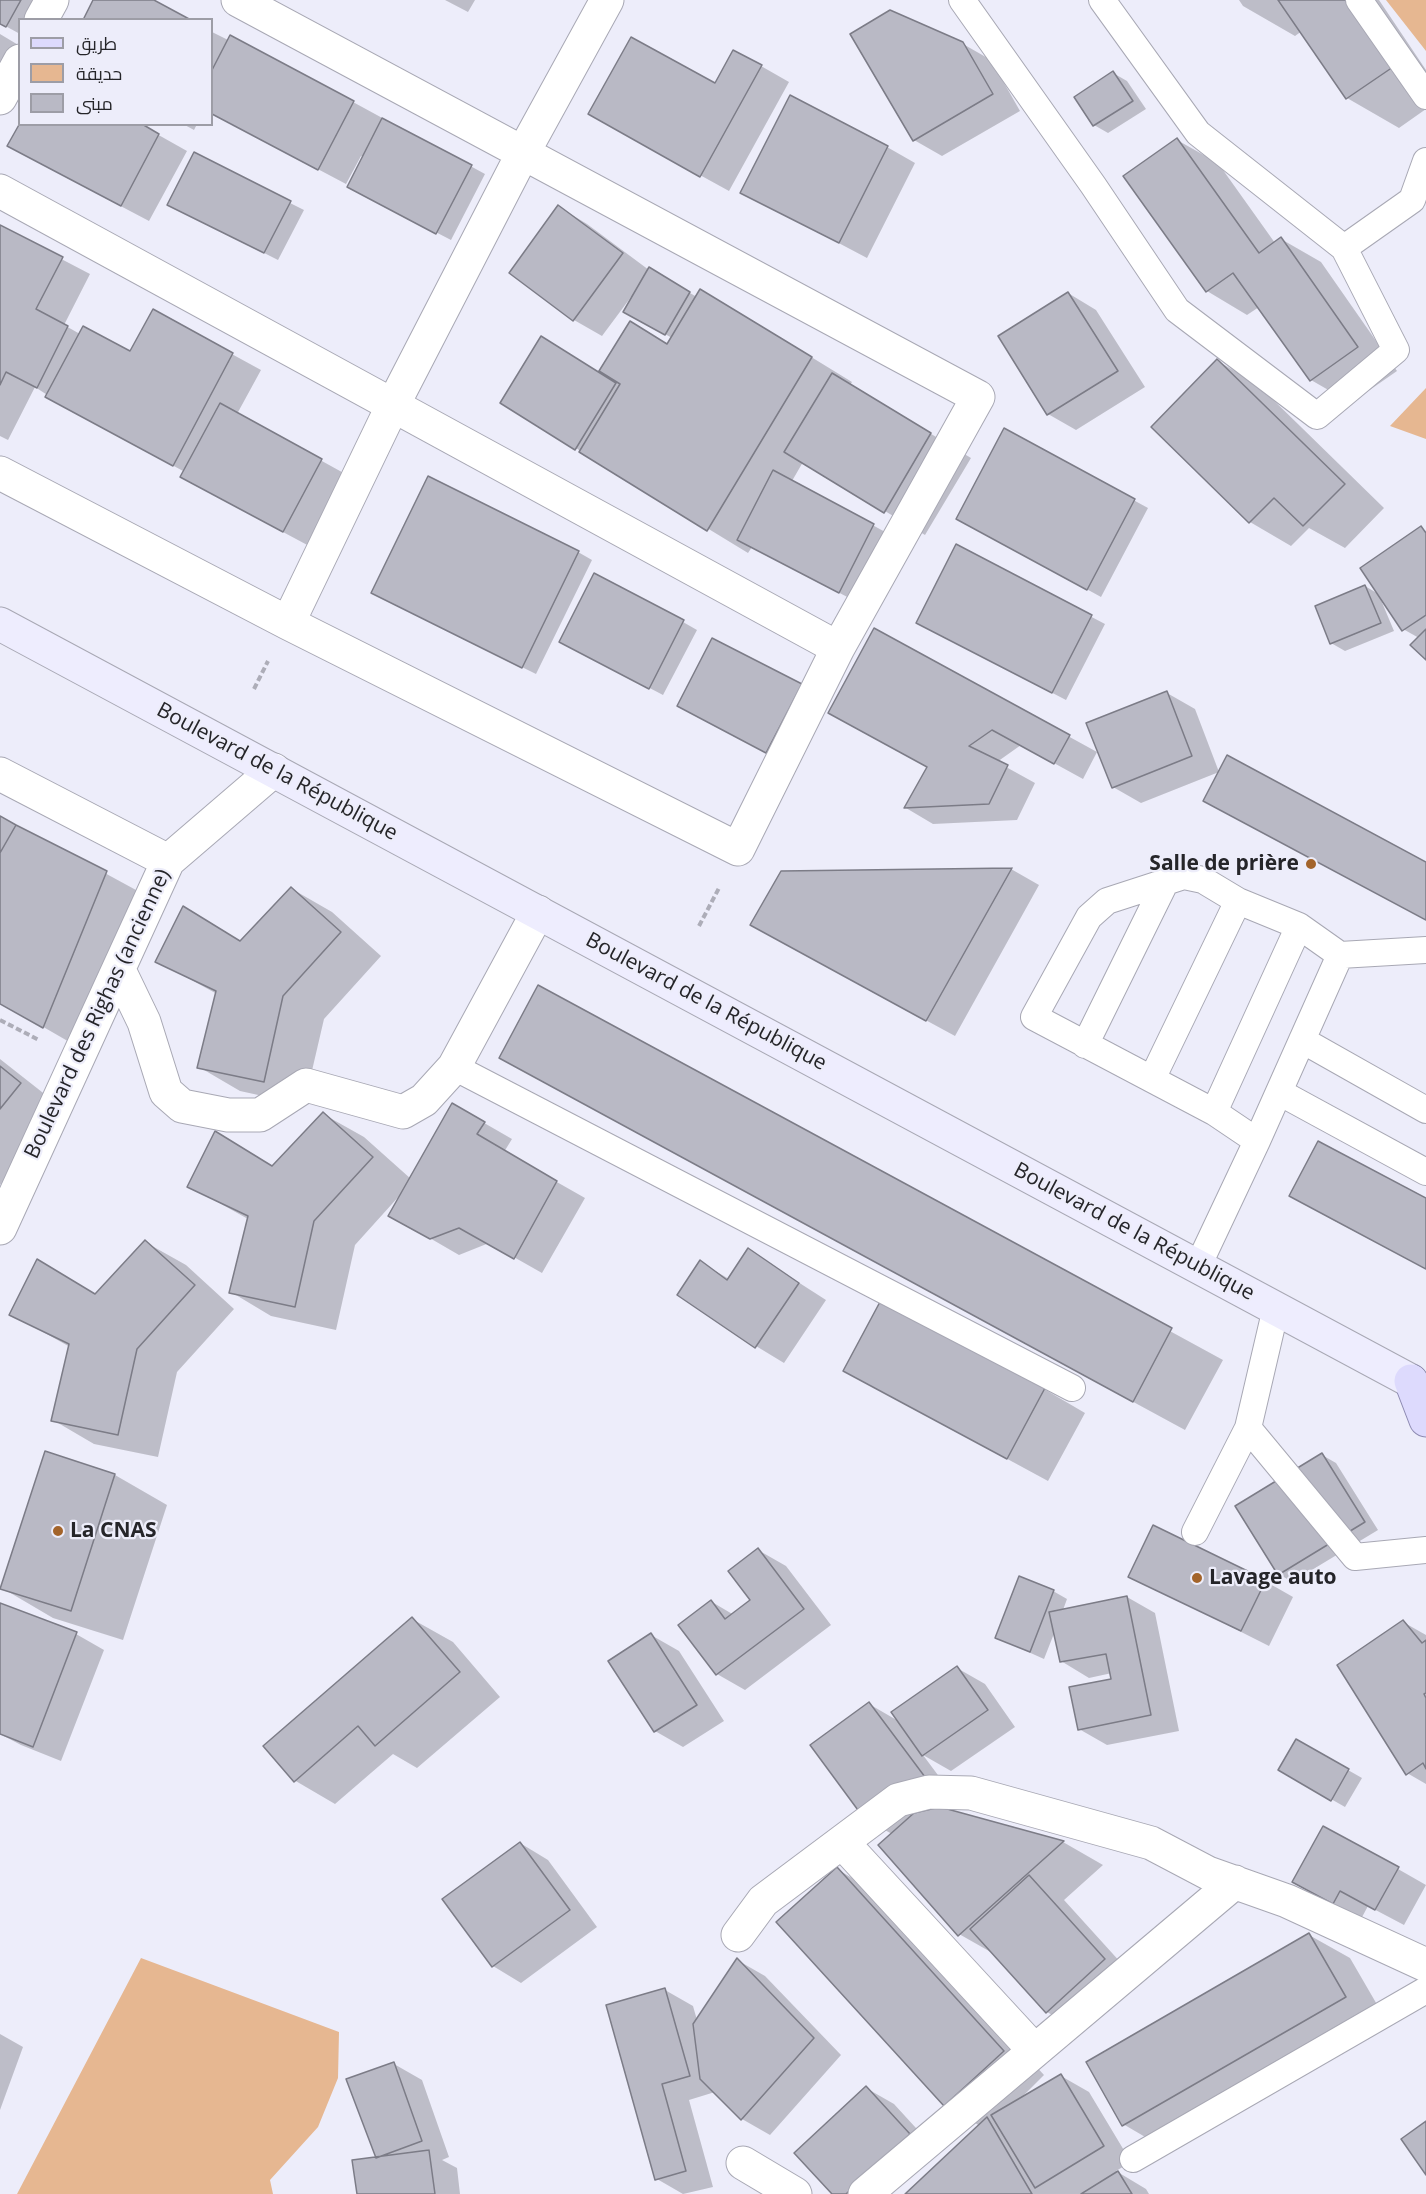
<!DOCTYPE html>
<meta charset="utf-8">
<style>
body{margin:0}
#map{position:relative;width:1426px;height:2194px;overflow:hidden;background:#ededfa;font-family:"Open Sans",Cairo,sans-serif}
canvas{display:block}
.legend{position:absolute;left:18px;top:18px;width:195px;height:108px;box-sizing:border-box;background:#ededfa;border:2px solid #9d9da6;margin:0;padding:8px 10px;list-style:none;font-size:18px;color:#252529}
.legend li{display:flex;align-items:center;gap:12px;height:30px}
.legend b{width:30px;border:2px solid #9d9da6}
</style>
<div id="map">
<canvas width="1426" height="2194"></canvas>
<ul class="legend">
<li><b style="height:8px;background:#dddafd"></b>طريق</li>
<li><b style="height:16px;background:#e6b791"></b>حديقة</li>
<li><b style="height:16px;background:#b9b9c5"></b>مبنى</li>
</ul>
</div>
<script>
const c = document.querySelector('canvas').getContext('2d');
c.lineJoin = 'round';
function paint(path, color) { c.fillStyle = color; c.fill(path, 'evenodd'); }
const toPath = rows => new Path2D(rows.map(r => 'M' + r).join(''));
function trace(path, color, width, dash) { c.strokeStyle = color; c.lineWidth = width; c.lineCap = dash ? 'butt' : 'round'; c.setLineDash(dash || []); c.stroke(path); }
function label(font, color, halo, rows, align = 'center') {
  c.font = font + ' "Open Sans",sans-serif'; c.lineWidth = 4.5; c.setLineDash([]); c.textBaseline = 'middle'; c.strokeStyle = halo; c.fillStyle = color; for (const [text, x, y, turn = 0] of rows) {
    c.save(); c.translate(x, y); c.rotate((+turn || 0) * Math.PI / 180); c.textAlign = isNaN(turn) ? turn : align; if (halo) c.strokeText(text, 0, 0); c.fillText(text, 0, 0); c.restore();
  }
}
paint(toPath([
 [1386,0,1426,0,1426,51],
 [1426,388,1426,439,1390,426],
 [141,1958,339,2032,338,2078,318,2127,270,2180,273,2194,17,2194]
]), '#e6b791');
paint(toPath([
 [0,0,57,0,47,20,20,20,20,34,0,23],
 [445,0,475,0,468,12],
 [1239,0,1379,0,1426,70,1426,109,1399,128,1347,98,1302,31,1295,36,1243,6],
 [212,32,353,102,485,174,451,240,362,194,364,157,361,156,346,184,212,113],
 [0,34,20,46,0,113],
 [963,44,991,60,1020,111,942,156,914,140],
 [761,66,789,82,729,191,618,130],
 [1113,73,1127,81,1146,109,1108,133,1094,125],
 [139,124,187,151,149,221,37,162],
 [183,124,197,124,194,130],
 [1177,140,1218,163,1275,243,1281,239,1321,262,1397,371,1351,403,1311,380,1259,307,1247,315,1207,291],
 [887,147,915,163,867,258,742,192],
 [290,203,304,210,278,260,183,212],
 [559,207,587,224,649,270,697,297,741,314,852,382,850,385,971,458,925,535,803,462,792,481,887,533,853,600,752,547,748,553,502,403,600,373,630,324,668,345,672,338,625,311,633,298,631,297,602,336,574,320,511,273],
 [0,227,90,274,64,325,80,334,130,353,153,311,261,370,237,414,349,476,311,547,210,493,185,472,75,413,35,387,8,440,0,436],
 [1068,293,1096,310,1145,387,1076,430,1048,414],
 [1218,361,1258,385,1384,508,1345,548,1309,528,1291,546,1250,522,1153,427],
 [1005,430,1148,508,1101,597,972,526],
 [1421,528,1426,531,1426,658,1419,638,1403,629,1381,600,1394,631,1345,651,1331,643,1365,586,1380,595],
 [956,546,1105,624,1066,700,931,630],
 [578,552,592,560,536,674,386,600],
 [683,622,697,630,663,695,575,649],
 [875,630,1097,752,1083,779,1021,745,997,762,1035,783,1017,820,933,824,906,808,928,767],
 [801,686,780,760,692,714],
 [1167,693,1195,709,1219,772,1141,803,1113,787],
 [0,816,147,896,85,1051,0,1002],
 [1246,824,1426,864,1426,920],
 [1011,869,1039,885,955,1036,780,941,781,872],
 [292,889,332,912,381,956,324,1019,304,1105,240,1091,199,1067,217,994,157,961,241,942],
 [539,987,1223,1360,1185,1430,553,1087],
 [0,1059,61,1107,0,1185],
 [453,1105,512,1139,504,1152,585,1198,542,1273,489,1243,459,1255,390,1215,401,1194,355,1245,336,1330,271,1316,231,1292,248,1219,189,1186,274,1167,323,1114,364,1137,411,1179],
 [1291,1196,1426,1200,1426,1269,1331,1219],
 [145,1242,186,1265,234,1309,177,1372,158,1457,94,1444,53,1420,70,1347,11,1314,96,1295],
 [748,1250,826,1300,784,1363,756,1346,700,1262,729,1279],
 [845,1371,1044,1389,1085,1413,1048,1481],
 [46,1453,115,1475,167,1505,123,1640,53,1618,2,1588],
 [1322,1455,1336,1463,1378,1530,1292,1582,1279,1574],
 [758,1550,786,1566,831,1625,745,1690,717,1674,712,1602,734,1615,752,1601],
 [1130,1576,1265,1581,1293,1597,1269,1646],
 [1053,1591,1067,1599,1063,1610,1127,1597,1155,1613,1179,1731,1107,1745,1079,1729,1113,1680,1112,1673,1089,1678,1061,1661,1055,1631,1044,1659,997,1638],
 [0,1604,76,1634,104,1650,61,1761,21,1745,0,1734],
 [412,1619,453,1642,500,1697,417,1768,393,1754,335,1804,294,1780],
 [1403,1622,1426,1635,1426,1784,1407,1773],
 [651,1635,679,1651,724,1721,683,1747,655,1731],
 [957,1668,985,1684,1015,1727,951,1771,923,1755,952,1794,929,1811,940,1809,1063,1842,1103,1865,1064,1900,1132,1975,1075,2028,1047,2012,996,1955,959,1934,892,1834,867,1820,869,1704,900,1722],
 [1297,1741,1362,1778,1345,1807,1280,1770],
 [520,1843,548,1860,597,1927,521,1983,493,1966],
 [837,1869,877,1893,1044,2075,1018,2101,1061,2076,1089,2092,1131,2162,1116,2171,1146,2189,1149,2194,907,2194,980,2126,945,2105],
 [1398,1869,1426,1885,1404,1925,1368,1906,1361,1919,1322,1897],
 [1309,1935,1350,1958,1386,2020,1164,2148,1123,2124],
 [737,1960,765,1976,841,2055,770,2135,742,2119,715,2092,689,2100,713,2187,683,2194,657,2179,665,1990,693,2006,697,2020],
 [0,2034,23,2047,0,2110],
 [394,2064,422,2080,449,2157,442,2160,457,2168,460,2194,358,2194,378,2158],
 [866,2088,894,2104,937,2151,891,2194,834,2194]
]), '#0003');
const building = toPath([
 [0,0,21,0,6,27,0,24,0,0],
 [93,0,154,0,191,20,83,20,93,0],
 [1278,0,1348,0,1393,67,1346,99,1278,0],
 [890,10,963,42,993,94,913,141,850,34,890,10],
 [230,35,354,101,318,170,212,114,212,70,230,35],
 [631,37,715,83,733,50,762,65,700,177,588,114,631,37],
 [1113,71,1133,101,1093,126,1074,97,1113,71],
 [790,95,888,146,839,243,740,193,790,95],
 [382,118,472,165,436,234,347,187,382,118],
 [20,123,142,124,159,134,121,206,7,146,20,123],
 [1177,138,1259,253,1281,237,1358,347,1310,381,1233,273,1206,292,1123,176,1177,138],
 [194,152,291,201,264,253,167,205,194,152],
 [558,205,623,253,573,321,509,273,558,205],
 [0,225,63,257,36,309,68,326,37,388,6,372,0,385,0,225],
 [649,267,690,292,665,335,623,312,649,267],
 [700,289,812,357,707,531,579,452,620,384,599,371,630,321,667,344,700,289],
 [1068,292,1118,371,1047,415,998,336,1068,292],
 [153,309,233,353,173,466,45,397,83,326,130,351,153,309],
 [541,336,616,383,575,450,500,403,541,336],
 [1217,359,1345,484,1303,526,1274,498,1249,523,1151,427,1217,359],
 [832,373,931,433,884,513,784,452,832,373],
 [220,403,322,459,283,532,180,477,220,403],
 [1004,428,1135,499,1087,590,956,519,1004,428],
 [773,470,874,524,839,593,737,540,773,470],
 [428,476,579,551,522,668,371,593,428,476],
 [1421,526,1426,533,1426,615,1402,631,1360,568,1421,526],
 [956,544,1092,615,1052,693,916,623,956,544],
 [594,573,684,620,649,689,559,642,594,573],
 [1365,585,1381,623,1330,644,1315,606,1365,585],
 [874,628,1070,735,1054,764,992,730,969,746,1008,765,989,804,904,808,927,767,828,713,874,628],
 [1426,629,1426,660,1410,645,1426,629],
 [712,638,802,684,766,753,677,706,712,638],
 [1167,691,1192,756,1112,788,1086,723,1167,691],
 [1227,755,1426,862,1426,920,1203,801,1227,755],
 [0,816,16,825,0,853,0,816],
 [16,825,107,871,43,1028,0,1004,0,853,16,825],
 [1012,868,926,1021,750,925,781,871,1012,868],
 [291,887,341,932,283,996,264,1082,197,1068,216,991,155,962,183,906,240,941,291,887],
 [538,985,1172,1328,1133,1402,499,1058,538,985],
 [0,1066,21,1083,0,1109,0,1066],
 [452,1103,485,1122,477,1134,557,1181,514,1259,459,1228,430,1239,388,1216,452,1103],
 [323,1112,373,1157,314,1221,295,1307,229,1293,248,1216,187,1187,215,1131,272,1166,323,1112],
 [1318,1141,1426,1198,1426,1269,1289,1196,1318,1141],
 [145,1240,195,1285,137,1349,118,1435,51,1421,69,1344,9,1315,37,1259,95,1294,145,1240],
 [748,1248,799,1283,755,1348,677,1295,700,1260,727,1280,748,1248],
 [881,1300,1045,1388,1007,1459,843,1371,881,1300],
 [45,1451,115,1474,71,1611,0,1589,45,1451],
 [1322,1453,1365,1522,1278,1575,1235,1506,1322,1453],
 [1153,1525,1266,1580,1241,1631,1128,1577,1153,1525],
 [758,1548,804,1609,716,1675,678,1625,711,1600,725,1619,750,1600,728,1571,758,1548],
 [1019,1576,1054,1590,1030,1652,995,1638,1019,1576],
 [1127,1596,1151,1715,1078,1730,1069,1687,1111,1679,1106,1654,1060,1662,1049,1612,1127,1596],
 [0,1603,77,1632,33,1747,0,1734,0,1603],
 [412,1617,460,1672,375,1746,358,1726,294,1782,263,1746,412,1617],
 [1403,1620,1422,1643,1426,1640,1426,1693,1424,1694,1426,1698,1426,1769,1423,1763,1406,1775,1337,1665,1403,1620],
 [651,1633,697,1705,654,1732,608,1661,651,1633],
 [957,1666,988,1710,922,1756,891,1712,957,1666],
 [869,1702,925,1777,866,1821,810,1745,869,1702],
 [1296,1739,1349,1769,1331,1801,1278,1770,1296,1739],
 [940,1807,1064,1841,958,1936,878,1845,914,1813,940,1807],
 [1323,1826,1399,1867,1375,1910,1340,1891,1333,1904,1292,1882,1323,1826],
 [520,1842,570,1910,492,1967,442,1899,520,1842],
 [837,1867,1004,2051,944,2106,776,1922,837,1867],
 [1029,1875,1105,1959,1046,2013,970,1929,1029,1875],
 [1309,1933,1346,1997,1122,2126,1086,2062,1309,1933],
 [737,1958,814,2038,741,2120,700,2079,693,2024,737,1958],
 [665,1988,690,2076,662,2084,686,2171,655,2180,606,2005,665,1988],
 [394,2062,422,2141,376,2158,346,2079,394,2062],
 [1061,2074,1104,2146,1035,2188,991,2115,1061,2074],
 [866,2086,910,2134,846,2194,832,2194,794,2153,866,2086],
 [987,2117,1032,2194,905,2194,987,2117],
 [1426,2121,1426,2175,1401,2139,1426,2121],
 [429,2150,435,2194,357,2194,352,2160,429,2150],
 [1118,2171,1132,2194,1081,2194,1118,2171]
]);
paint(building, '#b9b9c5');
trace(building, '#7c7c87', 1.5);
const service = toPath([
 [962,0,1093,185,1177,310,1317,416,1396,350,1344,248,1412,200,1426,161],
 [1102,0,1198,133,1344,248],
 [1359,0,1426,96],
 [1302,1040,1426,1110],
 [1085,1045,1165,883],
 [454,1067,1072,1388],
 [1152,1079,1238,901],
 [1279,1092,1426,1172],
 [1214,1112,1299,926],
 [1257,1141,1214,1112,1034,1017,1089,917,1107,901,1184,876,1203,880,1238,901,1299,926,1340,955,1426,950],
 [1198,1266,1257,1141,1340,955],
 [1276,1308,1248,1428,1355,1557,1426,1550],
 [1195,1532,1248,1428],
 [1133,2159,1426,1990]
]);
const minor = toPath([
 [41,20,52,0],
 [0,98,20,61],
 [0,191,838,648],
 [0,473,288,623,738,849,838,648,978,397,238,0],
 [288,623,393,405,523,153,607,0],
 [0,774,168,861],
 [119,970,144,1022,166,1092,182,1106,228,1115,260,1115,306,1085,403,1112,424,1100,454,1067,538,912],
 [0,1228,168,861,274,770],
 [842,1842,1034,2050],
 [738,1935,763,1901,898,1800,929,1792,971,1793,1151,1843,1208,1873,1287,1901,1426,1965],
 [743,2163,795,2194],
 [865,2194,1235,1882]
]);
const secondary = toPath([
 [0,624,1411,1381]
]);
const primary = toPath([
 [1411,1381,1426,1420]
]);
trace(service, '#a8a8b4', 28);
trace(minor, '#a8a8b4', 35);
trace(secondary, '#a8a8b4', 35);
trace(primary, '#8e8bb2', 35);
trace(toPath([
 [254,689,268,661],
 [699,926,719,888],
 [0,1020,39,1040]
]), '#adadb8', 4, [6, 3]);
trace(service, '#fff', 26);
trace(minor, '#fff', 33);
trace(secondary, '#eeedfe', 33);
trace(primary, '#dddafd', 33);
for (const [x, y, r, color] of [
 [1311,864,6,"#a3642b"],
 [58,1531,6,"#a3642b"],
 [1197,1578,6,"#a3642b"]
]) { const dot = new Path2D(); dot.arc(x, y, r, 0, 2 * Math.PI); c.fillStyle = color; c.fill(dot); trace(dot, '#ededfa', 2); }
label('21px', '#252529', '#ededfa', [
 ["Boulevard de la République",277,772,28],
 ["Boulevard de la République",706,1002,28],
 ["Boulevard des Righas (ancienne)",98,1014,-65],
 ["Boulevard de la République",1134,1232,28]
]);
label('bold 21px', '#252529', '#ededfa', [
 ["Salle de prière",1299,864,"right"],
 ["La CNAS",70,1531],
 ["Lavage auto",1209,1578]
], 'left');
</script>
